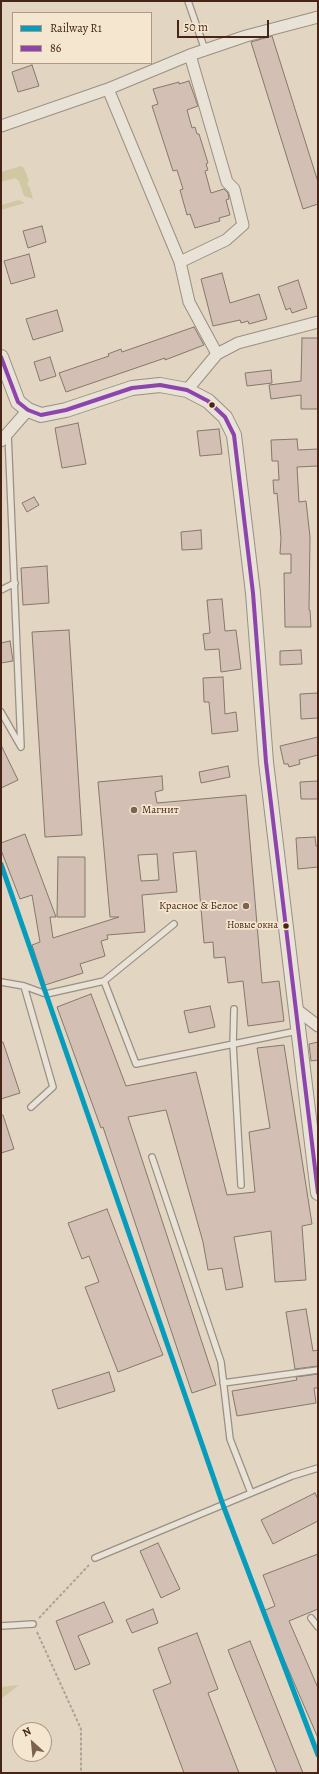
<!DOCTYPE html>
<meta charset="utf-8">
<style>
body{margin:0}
#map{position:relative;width:319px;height:1774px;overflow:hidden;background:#e2d6c2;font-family:Alegreya,serif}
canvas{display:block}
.frame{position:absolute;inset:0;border:2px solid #462416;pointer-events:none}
.legend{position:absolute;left:12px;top:12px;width:140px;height:52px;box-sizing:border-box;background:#f5e7cf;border:1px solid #af9985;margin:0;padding:5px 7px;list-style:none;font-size:12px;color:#462416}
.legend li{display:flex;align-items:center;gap:8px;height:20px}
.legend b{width:20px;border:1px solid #af9985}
.north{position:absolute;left:12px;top:1722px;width:40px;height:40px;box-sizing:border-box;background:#f5e7cf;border:1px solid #af9985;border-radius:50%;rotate:333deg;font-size:11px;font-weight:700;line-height:16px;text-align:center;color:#462416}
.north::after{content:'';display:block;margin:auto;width:14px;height:18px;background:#7d6252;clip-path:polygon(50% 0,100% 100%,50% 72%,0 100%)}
.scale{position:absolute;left:177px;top:20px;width:92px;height:18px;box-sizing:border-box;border:2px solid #462416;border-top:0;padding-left:5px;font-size:12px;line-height:14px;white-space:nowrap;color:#462416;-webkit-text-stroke:3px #f5e7cf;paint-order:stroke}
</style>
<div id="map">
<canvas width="319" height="1774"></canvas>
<div class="frame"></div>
<ul class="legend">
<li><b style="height:5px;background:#079cbc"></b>Railway R1</li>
<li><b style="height:5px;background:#8e44ad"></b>86</li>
</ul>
<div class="north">N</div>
<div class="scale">50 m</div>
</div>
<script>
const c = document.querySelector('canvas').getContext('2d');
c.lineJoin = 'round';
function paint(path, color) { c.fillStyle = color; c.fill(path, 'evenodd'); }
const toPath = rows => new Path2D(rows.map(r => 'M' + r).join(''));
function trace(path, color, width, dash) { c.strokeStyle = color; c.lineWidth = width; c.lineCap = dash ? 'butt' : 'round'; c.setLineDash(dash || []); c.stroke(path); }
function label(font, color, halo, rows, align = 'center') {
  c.font = font + ' Alegreya,serif'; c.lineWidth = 3.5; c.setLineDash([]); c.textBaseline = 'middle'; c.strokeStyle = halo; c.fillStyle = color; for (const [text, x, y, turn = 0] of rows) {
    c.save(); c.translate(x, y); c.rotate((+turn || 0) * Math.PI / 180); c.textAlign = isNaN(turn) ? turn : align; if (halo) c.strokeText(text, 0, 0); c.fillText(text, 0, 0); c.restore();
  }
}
paint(toPath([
 [21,166,24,168,29,181,27,184,30,188,33,199,24,196,19,181,15,178,1,182,1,172],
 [19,200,25,203,1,210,1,205],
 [19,1685,1,1699,1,1687]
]), '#d0c8a2');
const building = toPath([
 [272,36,318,182,318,204,303,209,251,42,272,36],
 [32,65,39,86,18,92,12,72,32,65],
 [189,81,198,106,187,110,192,128,195,127,197,134,199,134,208,163,206,164,208,170,205,171,211,193,224,189,228,193,229,199,226,200,230,215,219,218,220,221,195,228,190,214,187,215,180,190,183,189,177,170,173,171,152,106,158,104,153,89,179,82,179,84,189,81],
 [42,226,46,242,28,248,23,231,42,226],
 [29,254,35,277,11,284,4,261,29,254],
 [222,273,230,303,259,294,267,319,249,324,248,321,241,323,240,320,213,326,201,279,222,273],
 [298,280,307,308,292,313,290,308,286,310,278,287,298,280],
 [57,310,63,331,33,340,26,319,57,310],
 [194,327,204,345,165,360,165,358,66,392,59,373,109,356,108,354,121,349,122,352,194,327],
 [302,338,318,338,318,409,301,409,301,395,271,399,269,385,301,381,302,338],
 [50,357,56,376,40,381,34,362,50,357],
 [271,370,272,383,247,386,245,373,271,370],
 [78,423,86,464,62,468,55,428,78,423],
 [219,429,222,454,200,456,197,431,219,429],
 [297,439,298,450,318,449,318,466,297,467,299,502,306,501,310,537,309,610,310,610,311,627,285,627,284,573,291,573,291,554,280,554,281,538,277,493,274,494,273,480,279,480,278,461,272,461,271,440,297,439],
 [34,497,39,505,27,512,22,503,34,497],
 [201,530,202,549,182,550,181,532,201,530],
 [47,566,49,603,23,605,21,568,47,566],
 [222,599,225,631,236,630,241,669,221,672,219,649,205,650,203,634,210,633,207,600,222,599],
 [69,630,82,835,45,837,32,632,69,630],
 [10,641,13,661,1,663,1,643,10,641],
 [301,650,302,664,280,665,280,651,301,650],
 [223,677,225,714,236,712,238,731,212,734,209,702,204,702,203,678,223,677],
 [318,693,318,718,301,719,300,694,318,693],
 [318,737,318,755,299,760,300,764,289,767,288,764,284,764,280,746,318,737],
 [1,745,18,780,1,788,1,745],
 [228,766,230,777,201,783,199,772,228,766],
 [162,776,163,790,155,792,157,803,246,795,262,983,279,981,284,1021,248,1026,243,981,228,983,225,957,214,958,213,942,204,943,196,851,173,853,177,892,142,895,145,932,107,935,108,939,101,941,105,956,80,964,83,973,45,985,32,945,40,942,32,895,20,899,1,850,1,843,25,834,56,917,50,917,53,938,119,917,110,917,98,782,162,776],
 [157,854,159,880,141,881,138,855,157,854],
 [318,781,318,799,301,799,300,782,318,781],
 [315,837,316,846,318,846,318,867,298,869,296,838,315,837],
 [58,857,85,857,85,917,57,917,58,857],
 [91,994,126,1086,196,1072,227,1195,255,1192,249,1132,270,1128,257,1048,284,1045,312,1224,302,1226,306,1280,275,1282,271,1231,234,1237,243,1287,226,1290,222,1268,208,1270,203,1242,166,1110,128,1117,216,1385,192,1393,103,1127,101,1128,57,1007,91,994],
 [210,1006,215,1027,189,1033,184,1011,210,1006],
 [1,1042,3,1042,20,1093,1,1099,1,1042],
 [318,1042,318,1060,311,1061,309,1044,318,1042],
 [1,1115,3,1115,14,1149,1,1153,1,1115],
 [107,1209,163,1355,118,1372,85,1287,99,1282,89,1256,82,1259,68,1223,107,1209],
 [306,1309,313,1351,318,1350,318,1366,295,1369,286,1312,306,1309],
 [109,1372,115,1391,58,1409,52,1390,109,1372],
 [318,1374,318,1388,314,1388,316,1403,237,1416,232,1391,297,1380,296,1377,318,1374],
 [315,1493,318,1499,318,1521,273,1544,261,1520,315,1493],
 [158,1543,180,1589,161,1598,140,1551,158,1543],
 [318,1554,318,1609,289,1621,318,1688,318,1738,263,1611,275,1606,263,1575,318,1554],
 [104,1602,113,1622,78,1636,90,1664,75,1670,56,1621,104,1602],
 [153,1609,158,1623,132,1633,126,1620,153,1609],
 [197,1633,218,1689,208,1693,239,1773,184,1773,153,1690,171,1683,158,1648,197,1633],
 [250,1641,303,1773,277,1773,228,1650,250,1641]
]);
paint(building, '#d3bfb3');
trace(building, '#83786c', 1);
const service = toPath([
 [188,1,205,50],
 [1,590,15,583],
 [1,712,21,747,8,433],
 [174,924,104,981,136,1064,297,1031],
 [1,982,24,986],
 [234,1009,233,1044,241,1185],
 [31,1107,53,1087,24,986,46,994,104,981],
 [152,1157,221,1362,230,1439,251,1493],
 [223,1383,318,1370],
 [95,1558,292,1476,318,1468],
 [311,1618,318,1627],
 [1,1626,33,1624]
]);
const minor = toPath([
 [108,89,180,262,189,302,217,354],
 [1,126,108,89,190,55,246,36,318,17],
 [180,262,226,240,243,225,234,189,227,182,190,55],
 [187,390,217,354,238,343,318,322],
 [1,441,28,410],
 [296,1009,318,1026]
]);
const tertiary = toPath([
 [1,357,18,402,28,410,41,415,66,410,132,388,160,385,187,390,208,401,225,417,234,435,253,593,266,762,318,1193]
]);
trace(service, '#9a8f82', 8);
trace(minor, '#9a8f82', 13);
trace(tertiary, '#9a8f82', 16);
trace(toPath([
 [39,1618,89,1565],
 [37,1632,81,1729,81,1773]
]), '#aba39a', 2, [3, 2]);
trace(service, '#e8e2d7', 5.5);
trace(minor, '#e8e2d7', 11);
trace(tertiary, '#e8e2d7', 14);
trace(toPath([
 [1,357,18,402,28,410,41,415,66,410,132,388,160,385,187,390,208,401,225,417,234,435,253,593,266,762,318,1193]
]), '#8e44ad', 4);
trace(toPath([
 [1,864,223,1505,318,1755]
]), '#079cbc', 5);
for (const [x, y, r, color] of [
 [212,405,3.5,"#462416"],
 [134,810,4,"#7d6252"],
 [246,906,4,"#7d6252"],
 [286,926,3.5,"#462416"]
]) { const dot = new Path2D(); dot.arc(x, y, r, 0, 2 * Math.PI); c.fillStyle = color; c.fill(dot); trace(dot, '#f5e7cf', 1.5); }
label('10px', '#462416', '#f5e7cf', [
 ["Новые окна",278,926]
], 'right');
label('11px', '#462416', '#f5e7cf', [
 ["Магнит",142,810],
 ["Красное & Белое",238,906,"right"]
], 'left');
</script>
